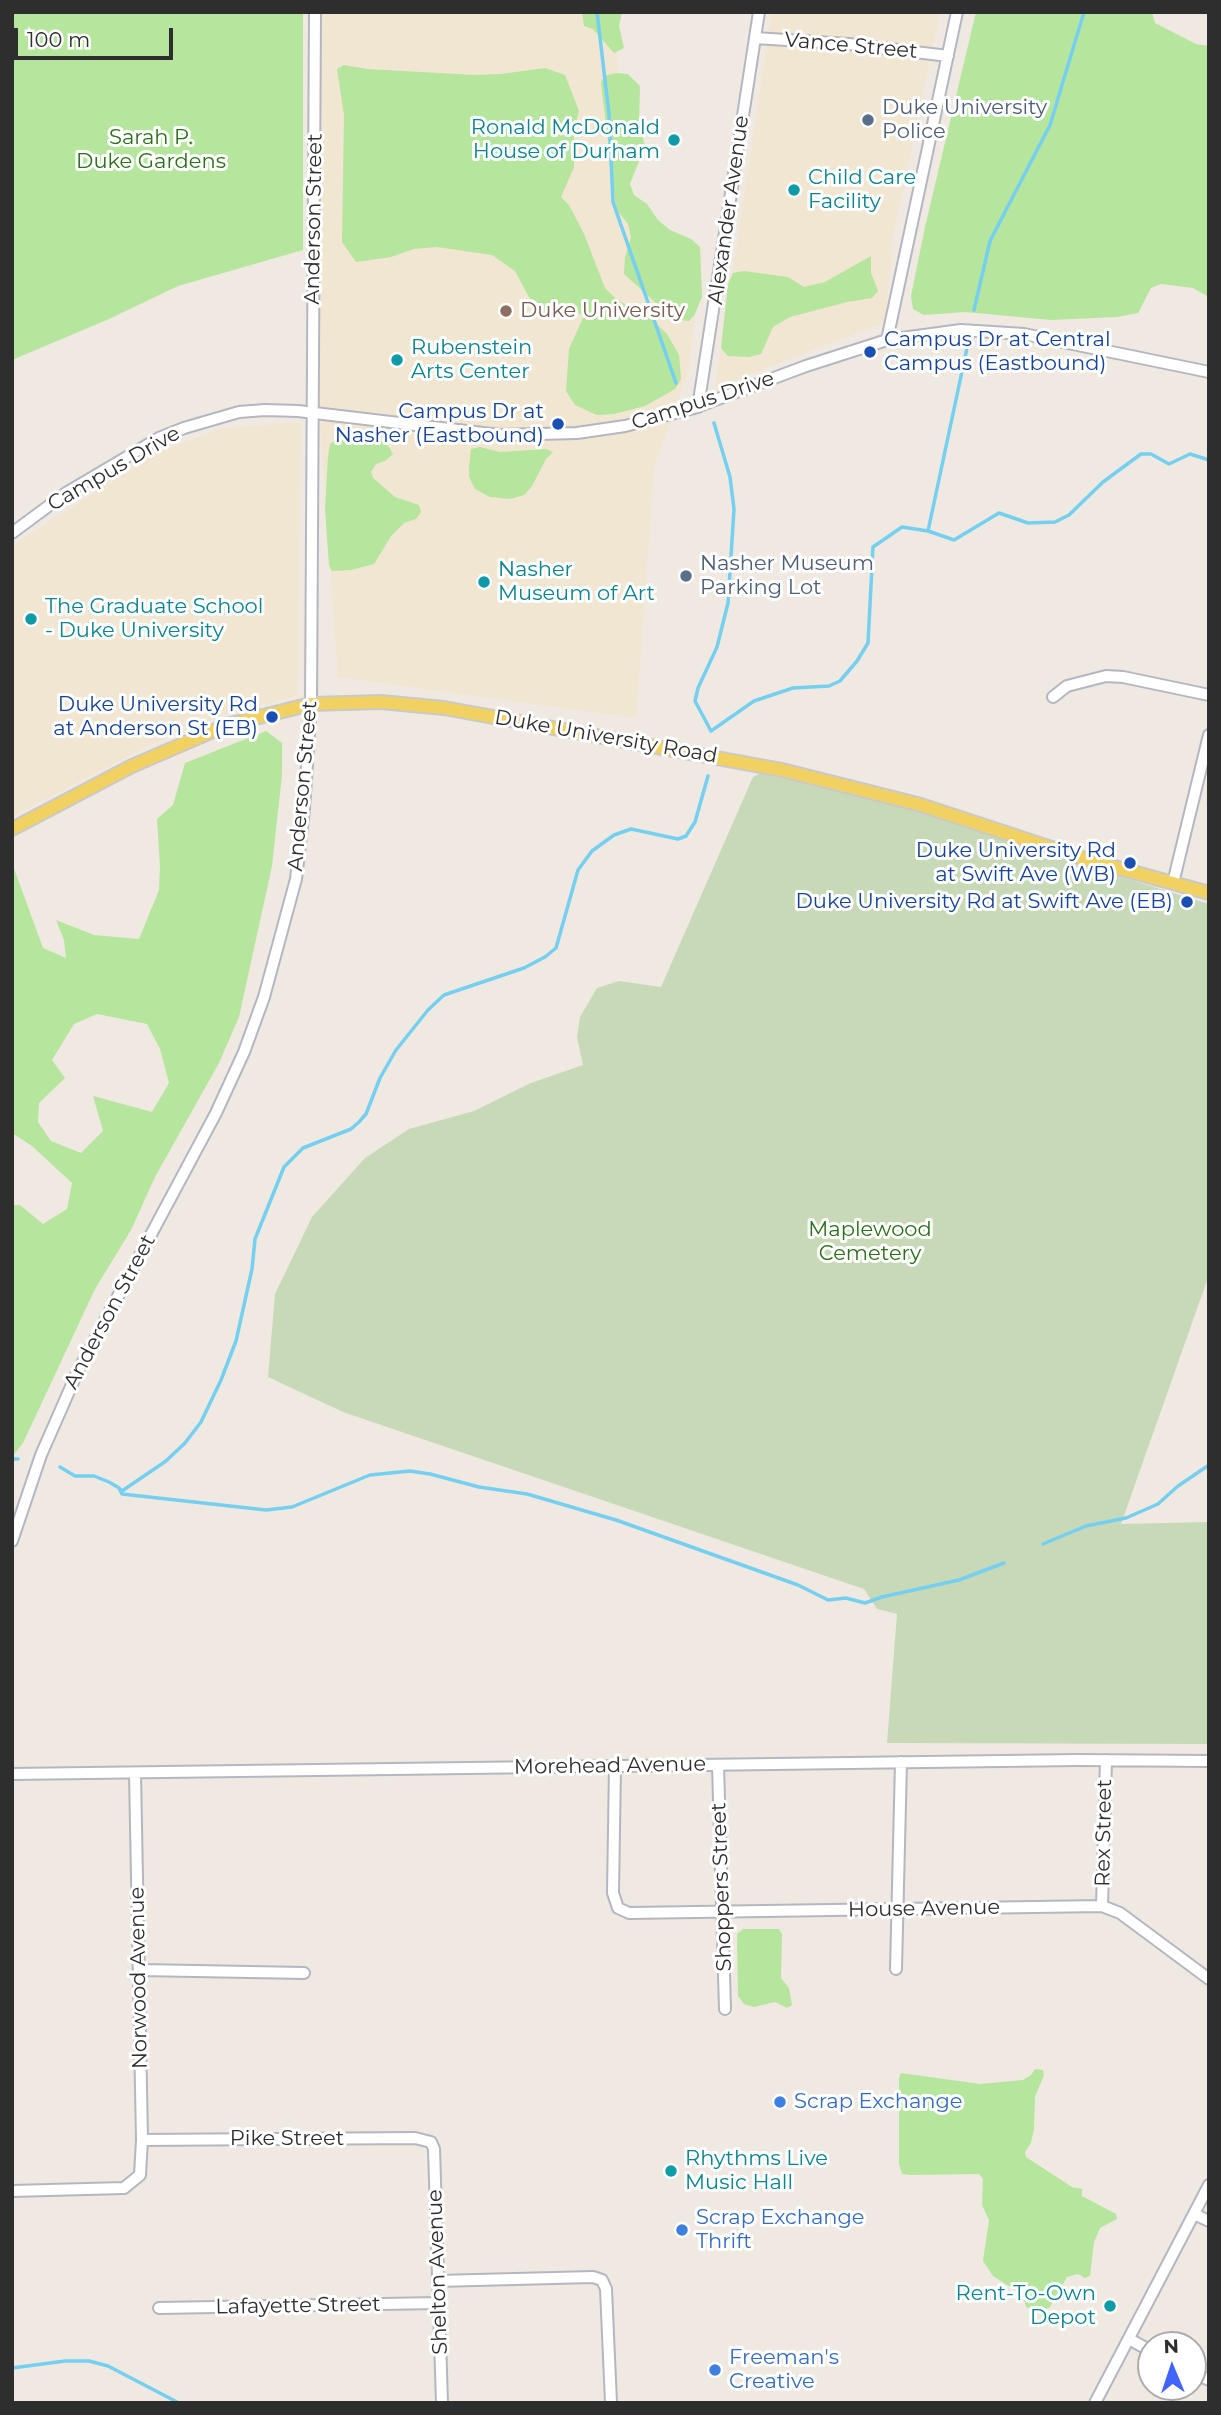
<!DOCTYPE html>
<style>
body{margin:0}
#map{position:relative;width:1221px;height:2415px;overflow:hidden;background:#efe9e1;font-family:Montserrat,sans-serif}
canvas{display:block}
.frame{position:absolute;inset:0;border:14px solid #2e2e2e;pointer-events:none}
.north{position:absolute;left:1137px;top:2331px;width:70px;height:70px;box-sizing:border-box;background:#fff;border:2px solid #ababab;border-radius:50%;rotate:358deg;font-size:19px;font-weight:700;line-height:28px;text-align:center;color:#2e2e2e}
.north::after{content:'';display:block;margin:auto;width:24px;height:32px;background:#4264fb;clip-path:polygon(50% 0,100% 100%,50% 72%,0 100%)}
.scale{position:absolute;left:14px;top:28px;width:159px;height:32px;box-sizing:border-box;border:4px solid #2e2e2e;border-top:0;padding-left:9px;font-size:21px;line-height:24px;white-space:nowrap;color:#2e2e2e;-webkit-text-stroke:5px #fff;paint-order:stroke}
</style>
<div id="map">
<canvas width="1221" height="2415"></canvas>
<div class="frame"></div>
<div class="north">N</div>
<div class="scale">100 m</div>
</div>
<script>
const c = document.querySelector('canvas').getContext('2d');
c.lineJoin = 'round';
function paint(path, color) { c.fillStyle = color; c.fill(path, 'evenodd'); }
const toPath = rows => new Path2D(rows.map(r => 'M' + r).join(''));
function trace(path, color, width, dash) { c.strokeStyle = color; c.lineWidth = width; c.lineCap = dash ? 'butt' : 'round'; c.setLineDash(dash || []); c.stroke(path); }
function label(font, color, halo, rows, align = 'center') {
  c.font = font + ' Montserrat,sans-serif'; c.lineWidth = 6; c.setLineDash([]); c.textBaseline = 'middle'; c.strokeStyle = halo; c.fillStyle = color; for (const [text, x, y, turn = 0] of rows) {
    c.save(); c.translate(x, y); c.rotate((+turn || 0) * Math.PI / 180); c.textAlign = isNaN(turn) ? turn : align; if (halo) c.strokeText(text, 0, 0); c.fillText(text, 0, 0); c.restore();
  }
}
paint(toPath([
 [319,12,613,12,625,148,635,229,703,249,688,372,654,467,636,718,338,677,318,397],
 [772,12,940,12,893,235,885,322,715,388],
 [301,422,297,696,229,713,167,737,95,773,12,817,12,546,156,453,220,429]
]), '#f0e6d1');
paint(toPath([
 [12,12,303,12,303,250,178,286,109,319,12,360],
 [582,12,622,12,619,26,624,48,614,53,593,29,584,26],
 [976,12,1152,12,1155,23,1196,44,1209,46,1209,297,1193,288,1161,284,1151,288,1138,313,1117,317,1051,320,965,312,924,315,913,309,911,296,925,227],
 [344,65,367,69,475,75,501,74,545,68,565,75,579,111,574,131,574,167,561,197,569,205,584,234,605,288,618,301,642,311,667,334,679,355,681,379,675,389,645,406,614,414,597,415,575,405,566,391,569,349,584,316,574,311,558,317,538,314,515,271,492,255,437,247,414,249,391,257,356,262,342,242,344,115,337,69],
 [616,73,628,74,640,86,639,124,645,146,630,184,634,195,647,204,658,220,670,230,691,239,700,247,702,297,695,314,689,321,681,320,665,311,624,274,625,257,631,237,628,224,616,209,601,83,604,76],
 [871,256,871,273,878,291,872,298,847,302,790,317,773,327,761,354,749,357,728,356,721,348,728,284,733,273,744,271,788,277,804,287,825,282],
 [339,437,377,438,389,447,393,454,385,461,376,464,371,472,373,478,395,497,419,505,421,512,416,519,404,523,391,536,374,564,351,570,332,571,329,565,325,509,328,457,330,444],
 [480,447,500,452,546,449,553,452,546,459,532,486,524,495,510,499,490,497,475,489,469,477,469,468,471,449],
 [266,731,282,743,282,775,272,866,239,1017,219,1063,155,1177,131,1230,95,1289,23,1443,12,1457,12,1205,20,1205,43,1224,67,1209,72,1183,32,1146,12,1133,12,863,43,948,66,958,64,940,56,920,94,935,139,939,159,890,160,866,157,819,173,805,185,763],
 [97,1014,147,1024,160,1049,169,1083,152,1112,93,1096,103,1131,81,1153,51,1141,38,1122,39,1103,65,1078,52,1060,74,1024],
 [743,1929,779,1929,782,1934,781,1978,789,1988,792,2005,787,2008,775,2002,754,2007,744,2004,738,1996,737,1934],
 [1035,2069,1043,2070,1044,2075,1035,2097,1034,2129,1031,2143,1025,2152,1026,2157,1072,2187,1082,2189,1082,2196,1116,2214,1117,2219,1100,2228,1094,2242,1090,2276,1085,2278,1078,2274,1067,2277,1050,2307,1039,2313,1026,2307,1023,2295,993,2276,983,2261,989,2220,982,2205,983,2179,979,2174,910,2175,902,2174,899,2164,899,2078,901,2073,980,2084,1023,2080,1031,2075]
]), '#b6e59e');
paint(toPath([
 [761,773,919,811,1014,844,1209,904,1209,1275,1121,1524,1209,1522,1209,1744,887,1743,897,1614,877,1609,864,1589,343,1412,268,1377,275,1294,312,1217,365,1158,409,1129,474,1111,531,1083,583,1065,577,1037,580,1017,597,988,619,981,661,987,753,777]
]), '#c8d9b8');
trace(toPath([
 [597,12,609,114,613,202,676,383],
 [974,310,990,241,1050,125,1084,12],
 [714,423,730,477,734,509,728,603,717,647,698,688,695,701,711,731,754,701,793,688,829,686,840,681,857,661,868,643,873,547,902,527,928,531,967,348],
 [928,531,954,540,999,513,1028,523,1055,522,1069,515,1103,482,1141,454,1151,454,1169,464,1190,454,1209,460],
 [12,1459,18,1459],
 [60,1467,75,1476,94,1476,109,1482,119,1488,122,1494,266,1510,292,1507,370,1475,410,1471,430,1474,479,1487,527,1494,616,1520,798,1585,828,1600,846,1598,865,1603,882,1597,959,1580,1004,1563],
 [119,1488,122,1491,166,1461,185,1443,201,1422,221,1380,236,1341,252,1269,255,1239,284,1167,303,1148,351,1129,359,1122,366,1114,380,1078,396,1050,428,1010,444,995,524,968,545,957,556,948,578,870,592,851,614,835,631,829,678,839,686,836,695,822,708,776],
 [1043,1544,1086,1526,1126,1518,1158,1504,1178,1486,1209,1465],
 [12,2368,65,2361,89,2361,108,2366,179,2403]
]), '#75cff0', 3.5);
const minor = toPath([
 [755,38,849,44,948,56],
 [887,340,957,12],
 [698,407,759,12],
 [12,533,66,493,159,438,184,428,239,412,265,410,298,411,500,435,577,433,625,426,694,408,806,366,887,340,961,330,1024,334,1209,372],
 [1053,697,1067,686,1106,676,1123,677,1209,695],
 [1173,883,1209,735],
 [12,1541,41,1455,77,1373,216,1113,244,1052,264,997,296,879,304,809,311,704,315,12],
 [718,1765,725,2009],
 [615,1766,613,1893,618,1908,629,1913,1102,1906,1120,1913,1209,1979],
 [12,1774,1078,1760,1209,1761],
 [1102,1906,1106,1760],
 [896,1969,901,1762],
 [140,1970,304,1973],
 [142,2140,415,2138,431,2142,434,2149,442,2403],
 [12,2191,124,2188,140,2175,142,2140,135,1773],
 [1194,2214,1209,2221],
 [437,2281,593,2277,602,2280,606,2289,611,2403],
 [159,2308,438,2303],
 [1129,2339,1151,2351],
 [1193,2372,1209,2380],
 [1095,2403,1209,2185]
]);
const major = toPath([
 [12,829,132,766,227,725,311,704,381,702,444,708,782,770,921,805,1082,858,1209,893]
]);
trace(minor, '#b4b7c1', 14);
trace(major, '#c9c9c9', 16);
trace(minor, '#fff', 10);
trace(major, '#f2d163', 12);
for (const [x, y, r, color] of [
 [868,120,7,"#5c6f8a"],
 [674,140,7,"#0f9aa8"],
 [794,190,7,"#0f9aa8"],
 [506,311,7,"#8d6e63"],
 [870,352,7,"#1a4fb4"],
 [397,360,7,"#0f9aa8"],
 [558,424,7,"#1a4fb4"],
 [686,576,7,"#5c6f8a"],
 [484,582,7,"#0f9aa8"],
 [31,619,7,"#0f9aa8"],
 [272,717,7,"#1a4fb4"],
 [1130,863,7,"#1a4fb4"],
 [1187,902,7,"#1a4fb4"],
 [780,2102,7,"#3f7fe0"],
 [671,2171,7,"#0f9aa8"],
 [682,2230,7,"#3f7fe0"],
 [1110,2306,7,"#0f9aa8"],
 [715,2370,7,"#3f7fe0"]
]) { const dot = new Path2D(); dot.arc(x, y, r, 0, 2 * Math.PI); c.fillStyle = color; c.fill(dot); trace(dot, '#fff', 2.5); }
label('21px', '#2e2e2e', '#fff', [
 ["Vance Street",851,46,5],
 ["Alexander Avenue",729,210,-82],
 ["Anderson Street",314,219,-89],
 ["Campus Drive",703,401,-18],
 ["Campus Drive",114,469,-30],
 ["Duke University Road",606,737,10],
 ["Anderson Street",303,786,-85],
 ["Anderson Street",110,1312,-62],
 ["Morehead Avenue",610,1766,-1],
 ["Rex Street",1104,1833,-89],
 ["Shoppers Street",722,1887,-92],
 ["House Avenue",924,1909,-1],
 ["Norwood Avenue",139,1978,-91],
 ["Pike Street",287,2139],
 ["Shelton Avenue",438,2272,-92],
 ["Lafayette Street",298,2306,-1]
]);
label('21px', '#4e5e75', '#fff', [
 ["Duke University",882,108],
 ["Police",882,132],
 ["Nasher Museum",700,564],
 ["Parking Lot",700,588]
], 'left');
label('21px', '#0d838f', '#fff', [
 ["Ronald McDonald",660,128,"right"],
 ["House of Durham",660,152,"right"],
 ["Child Care",808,178],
 ["Facility",808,202],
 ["Rubenstein",411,348],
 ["Arts Center",411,372],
 ["Nasher",498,570],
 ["Museum of Art",498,594],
 ["The Graduate School",45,607],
 ["- Duke University",45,631],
 ["Rhythms Live",685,2159],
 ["Music Hall",685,2183],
 ["Rent-To-Own",1096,2294,"right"],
 ["Depot",1096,2318,"right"]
], 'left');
label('21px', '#2c6e1b', '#fff', [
 ["Sarah P.",151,138],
 ["Duke Gardens",151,162],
 ["Maplewood",870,1230],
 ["Cemetery",870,1254]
]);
label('21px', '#785e54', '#fff', [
 ["Duke University",520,311]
], 'left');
label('21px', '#164399', '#fff', [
 ["Campus Dr at Central",884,340,"left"],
 ["Campus (Eastbound)",884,364,"left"],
 ["Campus Dr at",544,412],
 ["Nasher (Eastbound)",544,436],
 ["Duke University Rd",258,705],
 ["at Anderson St (EB)",258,729],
 ["Duke University Rd",1116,851],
 ["at Swift Ave (WB)",1116,875],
 ["Duke University Rd at Swift Ave (EB)",1173,902]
], 'right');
label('21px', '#366cbe', '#fff', [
 ["Scrap Exchange",794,2102],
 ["Scrap Exchange",696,2218],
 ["Thrift",696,2242],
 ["Freeman's",729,2358],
 ["Creative",729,2382]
], 'left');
</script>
